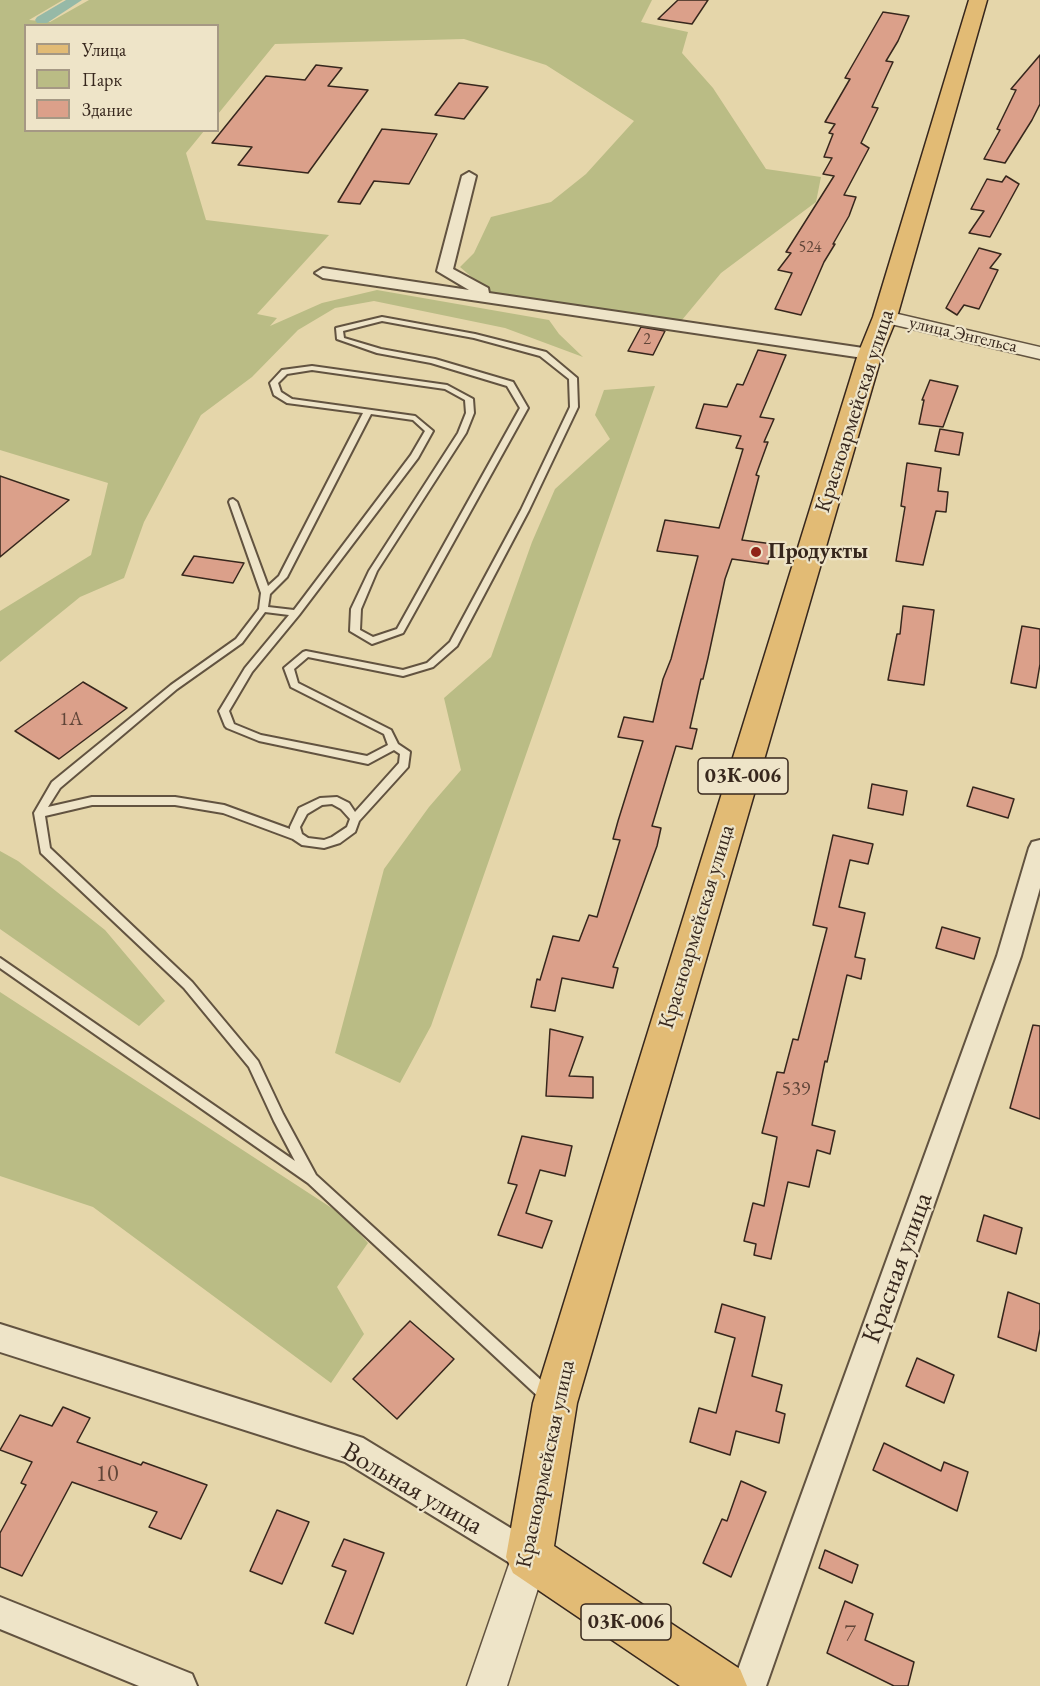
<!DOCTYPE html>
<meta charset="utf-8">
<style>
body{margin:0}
#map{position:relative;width:1040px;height:1686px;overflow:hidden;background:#e5d6aa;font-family:"EB Garamond",serif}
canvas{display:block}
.legend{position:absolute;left:24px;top:24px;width:195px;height:108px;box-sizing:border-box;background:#eee4c8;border:2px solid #a59884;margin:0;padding:8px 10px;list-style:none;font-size:18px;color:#37271d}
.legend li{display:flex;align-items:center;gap:12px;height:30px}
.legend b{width:30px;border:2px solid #a59884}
</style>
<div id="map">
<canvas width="1040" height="1686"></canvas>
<ul class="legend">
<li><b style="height:8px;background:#e2bb75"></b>Улица</li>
<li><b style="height:16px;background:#babc85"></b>Парк</li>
<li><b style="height:16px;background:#dba08a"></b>Здание</li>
</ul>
</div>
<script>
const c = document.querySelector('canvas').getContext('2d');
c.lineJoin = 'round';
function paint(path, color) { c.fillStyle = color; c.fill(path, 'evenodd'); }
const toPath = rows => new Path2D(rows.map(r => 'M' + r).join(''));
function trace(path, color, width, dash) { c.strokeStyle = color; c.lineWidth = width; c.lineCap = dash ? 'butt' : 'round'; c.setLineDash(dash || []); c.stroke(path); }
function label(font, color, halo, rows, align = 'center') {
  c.font = font + ' "EB Garamond",serif'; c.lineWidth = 4.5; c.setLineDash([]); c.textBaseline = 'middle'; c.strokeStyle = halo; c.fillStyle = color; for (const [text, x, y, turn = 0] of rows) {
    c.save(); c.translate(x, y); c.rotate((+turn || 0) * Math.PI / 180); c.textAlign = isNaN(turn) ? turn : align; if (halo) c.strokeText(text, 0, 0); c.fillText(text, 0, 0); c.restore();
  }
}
paint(toPath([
 [0,0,63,0,29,20,50,22,89,0,652,0,641,22,688,32,682,53,713,88,766,169,821,177,816,202,721,273,677,326,497,299,460,267,474,253,491,217,551,202,586,174,634,121,546,65,464,39,275,44,218,114,218,26,26,26,26,130,204,131,186,153,206,220,329,235,257,314,277,318,270,326,322,303,377,290,549,320,559,334,583,357,505,328,374,301,335,308,298,330,252,377,201,415,144,522,124,578,80,597,0,662,0,611,91,555,108,483,0,450],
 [655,386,431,1026,400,1083,335,1053,384,869,429,807,461,770,444,698,491,657,532,542,555,489,610,439,595,415,604,390],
 [0,851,18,861,105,930,165,1001,139,1026,0,929],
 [0,992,344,1216,368,1243,337,1287,364,1334,331,1383,93,1207,0,1176]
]), '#babc85');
paint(toPath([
 [66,0,82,0,47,23,37,23,35,20,37,17,66,0]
]), '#96b9a7');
const building = toPath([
 [678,0,708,0,692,24,658,19,678,0],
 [883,12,909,16,898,41,886,61,893,62,872,107,878,108,861,143,869,148,844,195,856,197,849,216,833,244,835,244,824,262,801,315,775,309,792,273,778,270,791,253,786,252,834,176,823,174,832,158,824,157,833,134,829,133,835,124,825,122,850,79,845,78,883,12],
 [1040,55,1040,104,1032,120,1005,163,984,159,1000,130,997,129,1016,90,1011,89,1040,55],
 [316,65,342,68,328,86,368,90,308,173,238,165,252,147,212,143,266,76,305,80,316,65],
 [459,83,488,87,464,119,435,115,459,83],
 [382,129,437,134,409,184,374,181,360,204,338,202,382,129],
 [1006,176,1019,184,990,237,969,233,984,211,971,209,987,179,1002,182,1006,176],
 [979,248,1001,254,990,268,998,270,979,309,964,305,957,315,946,308,979,248],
 [641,327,665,331,653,355,628,351,641,327],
 [758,350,786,355,760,417,774,419,764,442,768,442,756,475,759,476,742,540,773,544,768,564,732,559,725,579,708,658,703,679,701,679,690,728,697,729,692,749,676,746,652,826,661,828,657,846,613,967,618,968,613,988,562,978,555,1011,531,1007,537,979,540,980,553,936,579,941,589,915,597,917,620,840,613,839,618,821,643,741,618,737,624,717,653,722,663,679,671,659,698,556,657,551,665,520,719,528,743,449,736,448,741,436,696,428,704,404,727,407,737,384,743,385,758,350],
 [930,380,958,386,943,427,919,424,924,400,922,400,930,380],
 [940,429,963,433,959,455,935,451,940,429],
 [907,463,941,468,938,491,948,492,946,512,936,511,923,565,896,561,905,507,901,506,907,463],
 [0,476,69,500,0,557,0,476],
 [194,556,244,563,233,583,182,575,194,556],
 [903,606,934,610,924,685,888,680,897,634,900,634,903,606],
 [1022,626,1040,629,1040,664,1036,688,1011,683,1022,626],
 [83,682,127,708,59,759,15,731,83,682],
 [872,784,907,791,903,815,868,808,872,784],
 [973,787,1014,799,1008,818,967,806,973,787],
 [833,835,873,844,868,864,850,860,839,907,865,913,855,957,865,959,861,979,847,975,827,1062,825,1061,812,1125,835,1131,830,1154,817,1150,809,1187,788,1182,771,1259,754,1255,756,1244,744,1241,753,1203,764,1206,777,1137,762,1133,777,1072,784,1073,793,1039,798,1040,827,928,813,925,833,835],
 [942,927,980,938,974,959,936,948,942,927],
 [1033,1025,1040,1026,1040,1119,1010,1108,1033,1025],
 [550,1029,583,1037,569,1076,593,1077,593,1098,546,1096,550,1029],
 [522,1136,572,1146,565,1176,540,1170,526,1213,552,1221,542,1248,498,1235,517,1185,508,1183,522,1136],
 [984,1215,1022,1228,1016,1254,977,1241,984,1215],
 [1008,1292,1040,1304,1040,1329,1036,1351,998,1337,1008,1292],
 [722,1304,765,1317,752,1376,782,1385,776,1411,785,1414,779,1443,736,1431,730,1455,690,1442,699,1408,716,1413,735,1338,715,1332,722,1304],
 [410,1321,454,1359,397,1419,353,1379,410,1321],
 [917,1358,954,1375,944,1403,906,1386,917,1358],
 [63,1407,90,1418,77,1442,141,1465,143,1462,207,1485,181,1539,149,1527,157,1512,72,1482,22,1576,0,1567,0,1533,26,1485,21,1483,32,1462,0,1450,20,1415,52,1426,63,1407],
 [884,1443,941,1471,944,1462,968,1472,957,1511,873,1470,884,1443],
 [741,1481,766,1492,731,1577,703,1563,722,1519,727,1521,741,1481],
 [277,1510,309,1522,282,1584,250,1571,277,1510],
 [344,1539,384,1553,353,1634,325,1623,346,1571,332,1566,344,1539],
 [825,1550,858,1565,852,1583,819,1568,825,1550],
 [845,1601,873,1614,865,1640,914,1662,908,1686,894,1686,827,1653,845,1601]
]);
paint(building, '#dba08a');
trace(building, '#37271d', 1.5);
const service = toPath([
 [382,317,475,334,546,352,577,378,578,407,529,510,457,646,433,667,403,676,308,657,294,669,298,683,391,730,398,744,410,752,408,767,359,821,355,832,340,843,324,848,302,845,293,839,223,813,175,805,92,805,45,816,50,848,192,982,258,1061,283,1114,316,1175,553,1391,555,1396,553,1401,548,1403,543,1401,308,1183,0,968,0,958,295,1161,274,1121,249,1067,184,988,41,853,34,813,52,782,171,685,236,639,259,609,261,593,229,502,230,500,233,499,237,502,268,586,279,576,363,413,287,403,274,395,270,383,282,370,312,366,447,385,473,399,474,413,466,433,377,571,361,609,360,630,373,637,397,629,520,408,507,386,431,363,377,353,337,339,336,328,382,317],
 [382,321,474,338,540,356,569,379,570,407,521,510,450,642,427,663,403,670,306,651,303,652,284,668,291,687,384,734,388,745,367,756,261,735,234,724,229,711,252,672,299,615,418,458,433,431,415,416,292,399,281,392,278,383,287,374,312,370,445,389,465,400,466,413,458,433,369,571,351,609,350,631,372,644,403,633,528,408,513,382,435,359,381,349,344,338,343,331,382,321],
 [371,414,413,420,425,431,411,455,294,610,268,607,270,594,287,577,371,414],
 [265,612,289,615,245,668,219,711,225,726,227,728,259,741,368,764,394,750,400,754,399,763,355,812,349,803,337,797,320,798,299,808,290,827,290,829,224,805,175,797,92,797,48,807,60,788,177,689,242,643,265,612],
 [332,804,341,809,350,819,347,827,332,837,324,840,308,838,302,834,300,827,307,814,322,805,332,804]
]);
const minor = toPath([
 [469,172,476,176,453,269,488,288,489,293,870,349,878,354,870,359,323,278,315,273,323,268,469,290,437,271,462,176,469,172],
 [1040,840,1040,888,1021,956,766,1686,732,1686,997,956,1029,848,1032,842,1040,840],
 [0,1324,363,1438,540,1546,545,1557,540,1568,529,1573,518,1568,345,1462,0,1352,0,1324],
 [0,1597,192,1674,197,1686,139,1686,0,1629,0,1597]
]);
const tertiary = toPath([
 [885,311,1040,347,1040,359,878,321,875,317,878,313,885,311],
 [529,1538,542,1544,548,1557,507,1686,467,1686,516,1544,529,1538]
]);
const primary = toPath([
 [969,0,987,0,897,317,882,354,577,1403,554,1546,740,1669,747,1686,680,1686,513,1573,506,1557,533,1403,858,354,873,317,969,0]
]);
trace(service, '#625340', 4);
trace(minor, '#625340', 4);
trace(tertiary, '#625340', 3);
trace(primary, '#37271d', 3);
paint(service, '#eee4c8');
paint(minor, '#eee4c8');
paint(tertiary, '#eee4c8');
paint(primary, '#e2bb75');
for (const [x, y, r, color] of [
 [756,552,6,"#8f2418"]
]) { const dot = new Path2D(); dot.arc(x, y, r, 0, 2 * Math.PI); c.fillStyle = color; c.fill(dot); trace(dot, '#eee4c8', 2); }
label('16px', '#604538', null, [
 ["524",810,248],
 ["2",647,340]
]);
label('18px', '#37271d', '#eee4c8', [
 ["улица Энгельса",963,335,13]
]);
label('20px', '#604538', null, [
 ["1А",71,720],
 ["539",796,1090]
]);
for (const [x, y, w] of [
 [743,776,90],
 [626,1622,90]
]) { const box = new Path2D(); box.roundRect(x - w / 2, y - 18, w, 36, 4.5); c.fillStyle = '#eee4c8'; c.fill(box); trace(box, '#37271d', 1.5); }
label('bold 21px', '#37271d', null, [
 ["03К-006",743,776],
 ["03К-006",626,1622]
]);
label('22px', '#37271d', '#eee4c8', [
 ["Красноармейская улица",855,411,-72],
 ["Красноармейская улица",697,927,-73],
 ["Красноармейская улица",546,1464,-78]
]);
label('bold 22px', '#37271d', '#eee4c8', [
 ["Продукты",768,552]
], 'left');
label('24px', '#604538', null, [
 ["10",107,1474],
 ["7",850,1634]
]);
label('27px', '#37271d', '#eee4c8', [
 ["Красная улица",898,1268,-70],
 ["Вольная улица",412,1489,30]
]);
</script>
